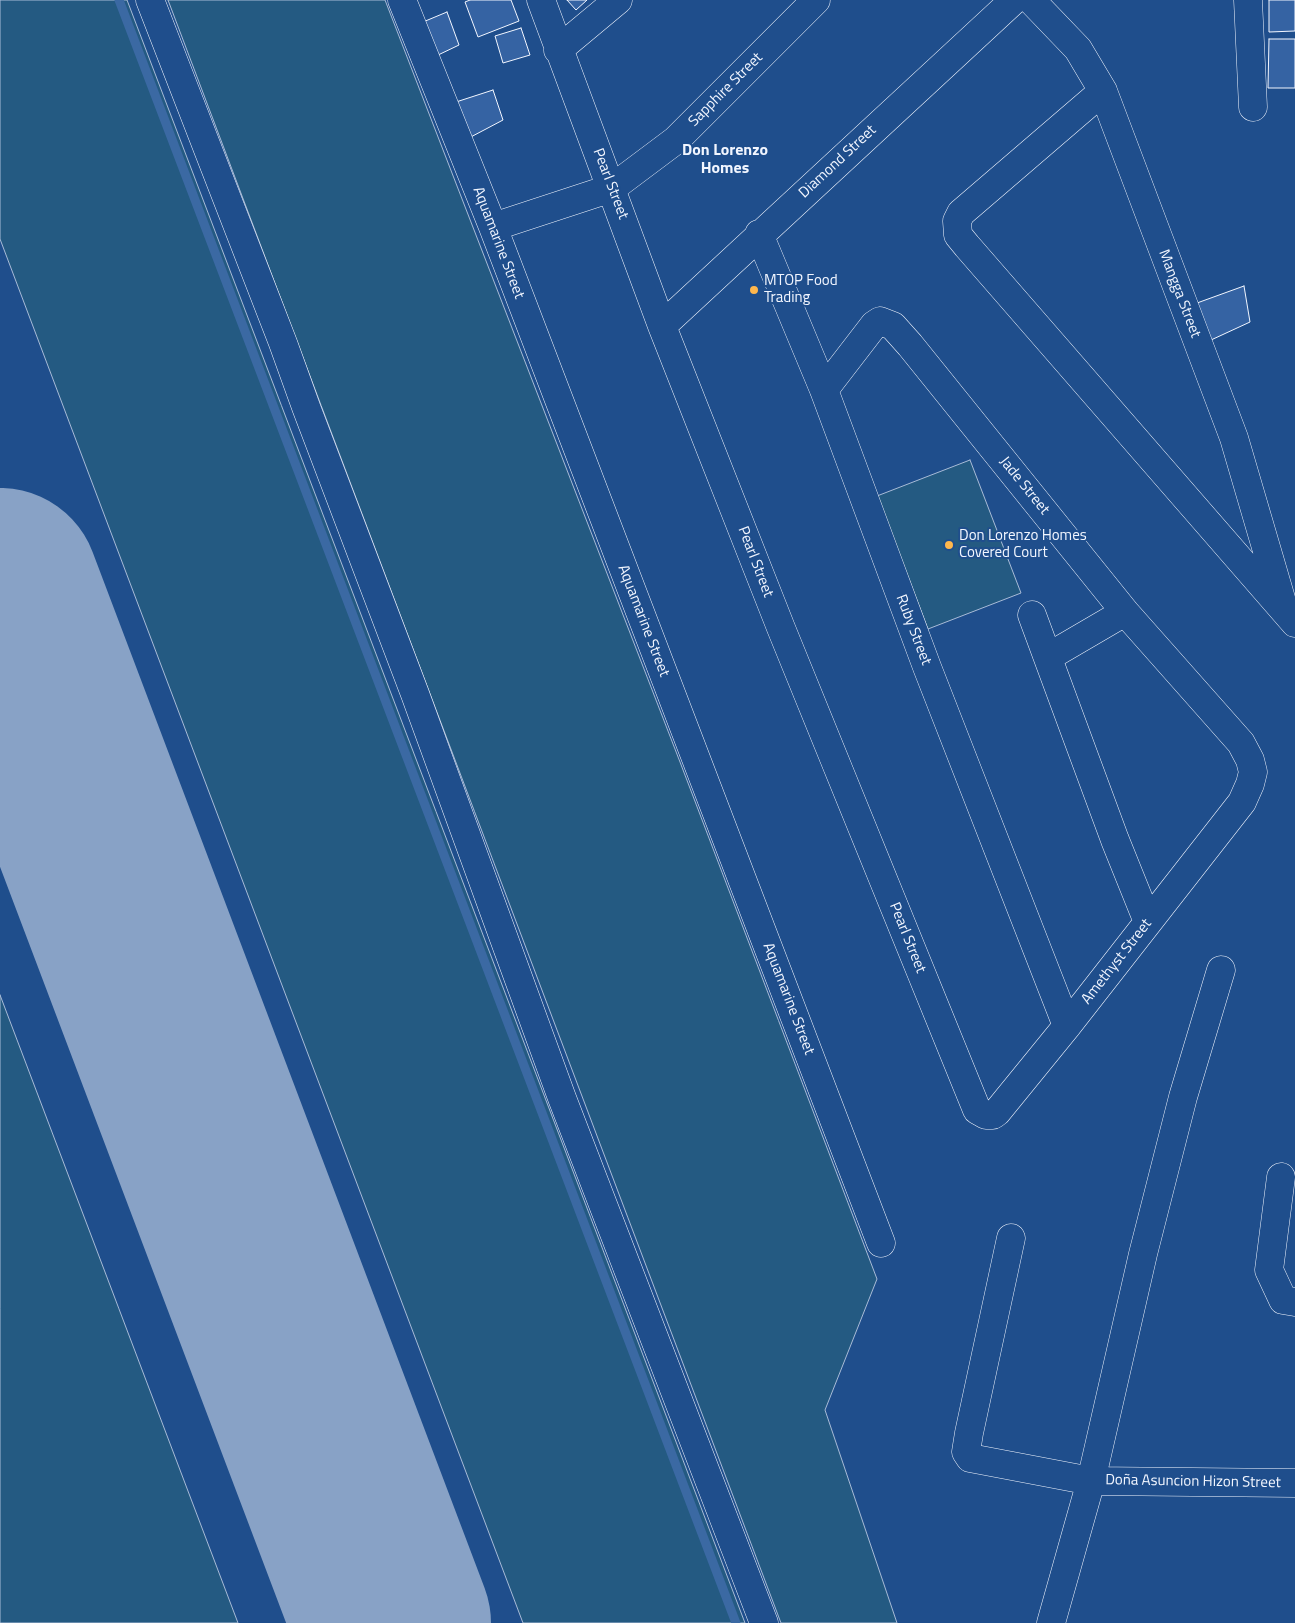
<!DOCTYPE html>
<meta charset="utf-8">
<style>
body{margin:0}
canvas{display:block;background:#1f4e8c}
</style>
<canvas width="1295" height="1623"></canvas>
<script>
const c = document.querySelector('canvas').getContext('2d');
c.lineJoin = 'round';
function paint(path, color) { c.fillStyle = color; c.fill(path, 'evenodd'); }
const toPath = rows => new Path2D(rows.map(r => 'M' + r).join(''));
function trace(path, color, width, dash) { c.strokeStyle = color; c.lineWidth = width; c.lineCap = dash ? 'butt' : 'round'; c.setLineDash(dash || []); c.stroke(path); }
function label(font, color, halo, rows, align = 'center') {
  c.font = font + ' "Titillium Web",sans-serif'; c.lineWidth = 4; c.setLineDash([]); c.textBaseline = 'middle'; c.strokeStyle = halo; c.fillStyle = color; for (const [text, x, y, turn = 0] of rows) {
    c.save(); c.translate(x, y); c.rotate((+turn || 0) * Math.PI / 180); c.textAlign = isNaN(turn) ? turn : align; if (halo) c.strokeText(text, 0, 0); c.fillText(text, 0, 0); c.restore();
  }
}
const green = toPath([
 [0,0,127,0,745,1623,523,1623,0,239,0,0],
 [168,0,385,0,680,762,877,1279,825,1410,897,1623,781,1623,168,0],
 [970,460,1021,593,928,629,877,496,970,460],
 [0,995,238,1623,0,1623,0,995]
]);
paint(green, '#245a82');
trace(green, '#a8bbd7', 1);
trace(toPath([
 [119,0,736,1623]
]), '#3b69a3', 9);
trace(toPath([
 [0,587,392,1623]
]), '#88a2c6', 198);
const building = toPath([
 [470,0,511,0,519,21,478,37,465,2,470,0],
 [567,0,587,0,576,10,567,0],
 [1269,0,1295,0,1295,31,1269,32,1269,0],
 [447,12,459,45,436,56,423,22,447,12],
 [521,28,530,55,503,63,495,36,521,28],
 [1269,39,1295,39,1295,88,1268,88,1269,39],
 [493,90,503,120,467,139,456,102,493,90],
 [1244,286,1250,322,1211,340,1197,303,1244,286]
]);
paint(building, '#3563a3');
trace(building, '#f2f6ff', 1);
const minor = toPath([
 [150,0,283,343,306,407,415,694,562,1098,764,1623],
 [402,0,493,227,881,1243],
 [541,0,662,326,781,628,977,1110,986,1115,993,1115,997,1112,1067,1026,1242,802,1250,784,1253,772,1250,760,1241,743,1125,612,910,345,893,326,880,321,874,325,824,390],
 [1031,0,1078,49,1103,91,1234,438,1282,602],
 [1248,0,1253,107],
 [558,50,618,0],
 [1103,91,961,213,957,221,958,235,967,246,1295,623],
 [493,227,612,188,676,140,816,0],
 [759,234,824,390,927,667,1067,1026],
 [662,326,1014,0],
 [1032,615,1115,840,1148,922],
 [1048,657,1125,612],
 [1281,1177,1269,1270,1283,1300,1295,1302],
 [1011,1238,969,1433,966,1452,970,1458,1091,1481,1295,1483],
 [1051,1623,1091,1481,1143,1254,1183,1097,1221,970]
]);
trace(minor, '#f2f6ff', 29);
trace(minor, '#1f4e8c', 28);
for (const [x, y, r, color] of [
 [754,290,5,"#ffb74d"],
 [949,545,5,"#ffb74d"]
]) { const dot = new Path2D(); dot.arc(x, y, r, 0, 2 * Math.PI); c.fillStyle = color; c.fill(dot); trace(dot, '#1f4e8c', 2); }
label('15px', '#f2f6ff', '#1f4e8c', [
 ["Sapphire Street",726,90,-45],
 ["Diamond Street",838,162,-43],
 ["Pearl Street",610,184,69],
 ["Aquamarine Street",498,243,69],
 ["Mangga Street",1179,294,69],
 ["Jade Street",1024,486,51],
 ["Pearl Street",755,562,69],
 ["Aquamarine Street",643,621,69],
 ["Ruby Street",913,630,69],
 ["Pearl Street",907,938,68],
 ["Amethyst Street",1117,962,-52],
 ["Aquamarine Street",788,999,69],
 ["Doña Asuncion Hizon Street",1193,1482,1]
]);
label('15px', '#f2f6ff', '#1f4e8c', [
 ["MTOP Food",764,281],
 ["Trading",764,298],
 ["Don Lorenzo Homes",959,536],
 ["Covered Court",959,553]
], 'left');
label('bold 16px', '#f2f6ff', '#1f4e8c', [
 ["Don Lorenzo",725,151],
 ["Homes",725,169]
]);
</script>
